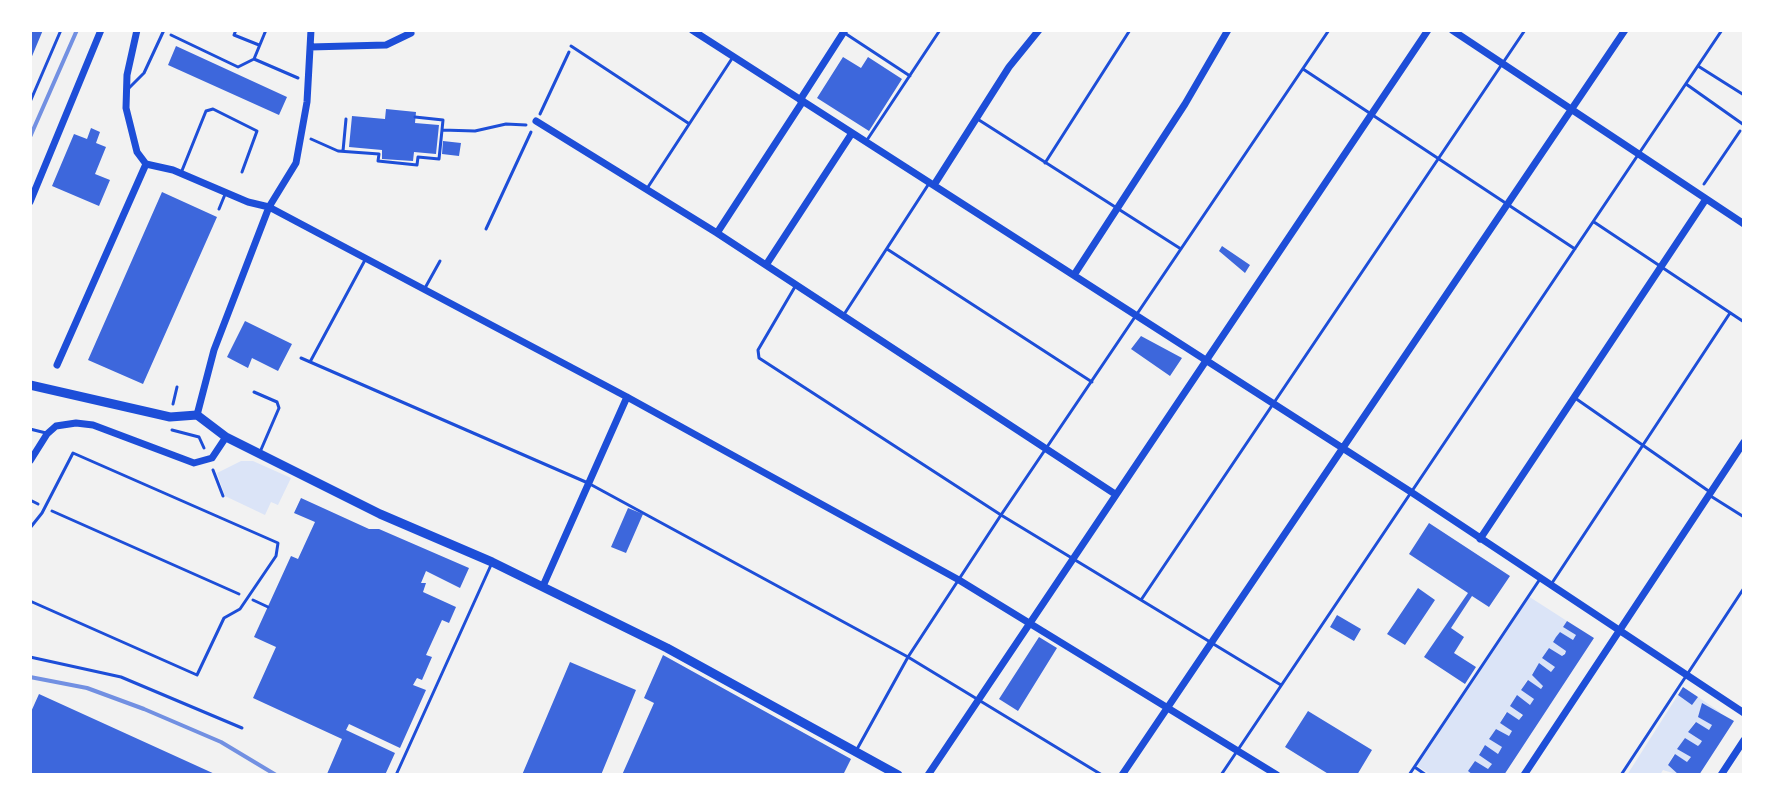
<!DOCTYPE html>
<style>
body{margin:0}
#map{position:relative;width:1774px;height:805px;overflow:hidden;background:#f2f2f2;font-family:Poppins,sans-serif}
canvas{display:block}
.frame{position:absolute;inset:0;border:32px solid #fff;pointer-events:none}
</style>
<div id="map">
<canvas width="1774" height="805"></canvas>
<div class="frame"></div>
</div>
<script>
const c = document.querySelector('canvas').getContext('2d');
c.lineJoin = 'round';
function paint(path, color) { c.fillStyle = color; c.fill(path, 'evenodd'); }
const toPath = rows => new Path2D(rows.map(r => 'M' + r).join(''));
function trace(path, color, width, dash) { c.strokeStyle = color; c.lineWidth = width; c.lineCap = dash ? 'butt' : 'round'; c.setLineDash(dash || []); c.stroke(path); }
paint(toPath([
 [241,461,253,461,291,478,278,505,271,502,265,515,225,496,217,473],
 [1528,596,1567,621,1563,627,1576,635,1573,640,1560,632,1553,642,1566,651,1562,656,1549,648,1542,658,1555,667,1551,672,1539,664,1532,674,1544,683,1541,689,1527,680,1521,690,1534,699,1530,705,1517,696,1521,718,1519,720,1506,712,1500,723,1512,731,1509,736,1496,729,1489,739,1502,747,1500,750,1498,754,1485,745,1479,754,1492,764,1488,769,1475,761,1473,775,1431,775,1416,765],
 [1678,695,1692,704,1698,697,1720,712,1719,715,1702,704,1699,717,1712,725,1709,730,1695,722,1688,732,1702,741,1700,744,1698,746,1685,738,1678,748,1691,757,1687,762,1674,754,1668,765,1679,775,1663,770,1660,775,1627,775]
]), '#dbe4f7');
paint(toPath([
 [30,30,43,30,30,61],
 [176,46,287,97,279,115,168,65],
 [843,57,861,68,868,57,902,79,869,131,817,98],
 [386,109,416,112,415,123,439,125,436,154,414,152,413,161,382,159,382,150,349,147,352,116,385,119],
 [91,128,100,132,96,143,106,147,95,174,110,180,99,206,52,186,74,134,87,139],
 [443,141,461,143,459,156,442,154],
 [162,192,217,217,143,384,88,360],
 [1222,246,1250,265,1245,273,1219,251],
 [245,321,292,344,278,371,252,358,248,368,227,357],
 [1141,336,1182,358,1170,376,1131,349],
 [301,498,369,529,379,529,469,568,460,588,426,571,421,583,426,583,423,592,456,607,449,623,442,620,426,655,432,657,422,680,417,678,413,685,426,690,400,748,349,724,346,730,395,753,385,775,327,774,342,739,253,698,276,647,254,637,291,556,298,559,315,522,294,513],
 [628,508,643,514,626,553,611,547],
 [1429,523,1510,576,1489,607,1472,596,1451,628,1464,637,1454,653,1476,667,1465,684,1424,657,1468,593,1409,554],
 [1418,588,1435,600,1405,645,1387,634],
 [1337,615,1361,629,1354,641,1330,627],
 [1567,621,1594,638,1504,775,1473,775,1468,771,1475,761,1488,769,1492,764,1479,755,1485,745,1498,754,1502,747,1489,739,1496,729,1509,736,1512,731,1500,723,1507,712,1519,720,1523,715,1510,706,1517,695,1530,705,1534,699,1521,690,1528,680,1541,689,1543,686,1532,675,1539,663,1551,672,1555,667,1542,658,1549,648,1562,656,1565,654,1566,651,1553,642,1556,637,1560,632,1573,640,1576,635,1563,627],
 [1039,637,1057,648,1018,711,999,699],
 [663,655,851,759,843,775,622,775,654,703,644,698],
 [570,662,636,690,601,775,522,775],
 [1683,687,1698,697,1692,705,1678,695],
 [39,694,217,775,30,775,30,714],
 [1702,703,1734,721,1699,775,1679,775,1668,765,1675,754,1687,762,1691,757,1677,749,1685,738,1698,746,1700,744,1702,741,1688,732,1696,722,1709,730,1712,725,1698,717],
 [1308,711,1372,750,1357,775,1330,775,1285,747]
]), '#3d67dc');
trace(toPath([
 [236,30,234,35,259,45],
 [266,30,254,59,298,78],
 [171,35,238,67,254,59],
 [540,114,569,52],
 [415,117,443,120,442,130,475,131,506,124,526,125],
 [311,139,338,151,379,154,378,161,417,165,418,157,439,159,442,130],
 [343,151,346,119],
 [1704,184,1740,131],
 [486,229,531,132],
 [173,404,177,387],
 [172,430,199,437,204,448],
 [213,470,223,496],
 [30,500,38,504],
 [52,511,239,594],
 [253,600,268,607]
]), '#1d4ed8', 3);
trace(toPath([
 [840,30,910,76],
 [571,46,688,123],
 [1698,66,1744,95],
 [1303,69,1575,249],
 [1686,84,1744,125],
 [129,88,144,73,164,30],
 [30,102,61,30],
 [979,120,1181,249],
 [867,140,940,30],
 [1045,163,1130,30],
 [181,173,206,111,213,109,257,131,242,172],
 [648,187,733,57],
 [219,209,226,192],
 [1594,222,1744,322],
 [887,249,1092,382],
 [796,285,758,350,759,358,1001,515,1281,685],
 [425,288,440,261],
 [843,316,928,185],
 [301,358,588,483,908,657,1102,775],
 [310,362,365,260],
 [254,392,277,402,279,408,260,452],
 [1575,398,1710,492],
 [30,429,46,433],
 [1709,495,1744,517],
 [30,528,42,513,73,453,278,543,276,556,240,609,224,618,197,675,30,601],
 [1552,583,1730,313],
 [1141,600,1525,30],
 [30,657,121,677,242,728],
 [856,751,908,657,1001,515,1329,30],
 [1416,768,1426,775],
 [396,775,491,565],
 [1221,775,1722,30],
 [1409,775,1540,579],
 [1621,775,1744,588]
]), '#1d4ed8', 3);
trace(toPath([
 [137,30,127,75,126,108,137,152,146,164,173,170,248,202,269,207,627,397,959,580,1277,775],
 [692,30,1411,492,1744,713],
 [1452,30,1744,224],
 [310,47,386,45,411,33],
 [800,100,845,30],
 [536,121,717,233,1115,494],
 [934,185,1009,67,1039,30],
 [30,202,101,30],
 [717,233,803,101],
 [766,265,852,133],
 [1074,275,1185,104,1228,30],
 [57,365,146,164],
 [197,415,214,350,269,207,296,163,307,102,311,30],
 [30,461,47,434,56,426,76,423,93,425,194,463,212,458,226,437],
 [1480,539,1706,199],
 [543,586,627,397],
 [928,775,1428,30],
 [1122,775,1625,30],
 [1524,775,1744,442],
 [1721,775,1744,740]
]), '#1d4ed8', 7);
trace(toPath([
 [30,385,170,417,197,415,226,437,380,514,492,562,667,648,898,775]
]), '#1d4ed8', 9);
trace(toPath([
 [30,137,77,30],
 [30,677,87,688,144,709,221,742,276,775]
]), '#7290e2', 4);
</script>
